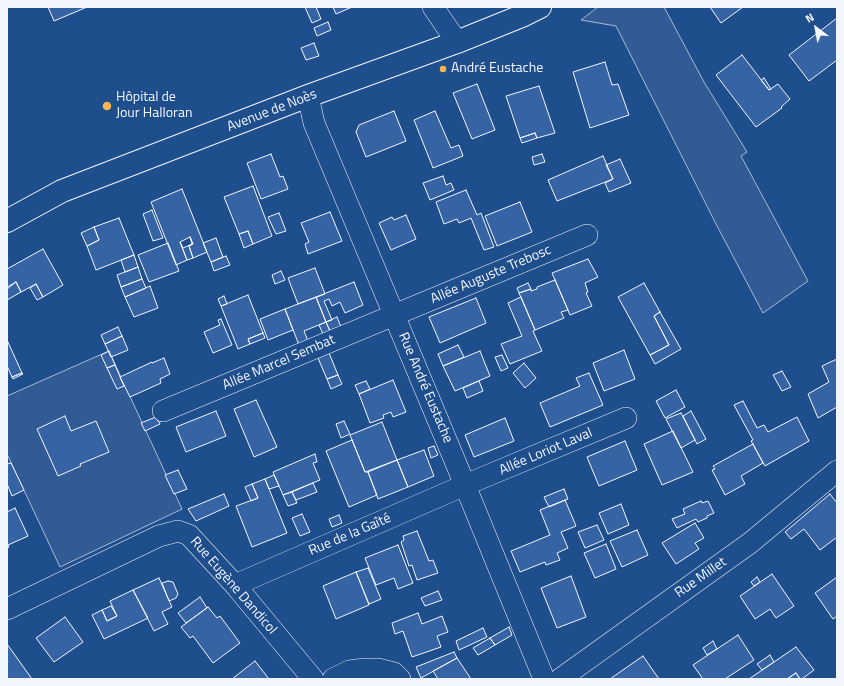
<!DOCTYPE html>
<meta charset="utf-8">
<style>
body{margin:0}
#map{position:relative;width:844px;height:686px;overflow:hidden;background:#1f4e8c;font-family:"Titillium Web",sans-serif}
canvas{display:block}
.frame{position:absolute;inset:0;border:8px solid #f2f6ff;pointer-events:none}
.north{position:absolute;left:796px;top:8px;width:40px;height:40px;-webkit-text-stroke:3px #1f4e8c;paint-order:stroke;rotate:328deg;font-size:11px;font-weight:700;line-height:16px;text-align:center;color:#f2f6ff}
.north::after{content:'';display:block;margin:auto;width:14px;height:18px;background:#f2f6ff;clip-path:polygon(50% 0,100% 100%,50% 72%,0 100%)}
</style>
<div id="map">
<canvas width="844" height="686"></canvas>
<div class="frame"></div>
<div class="north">N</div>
</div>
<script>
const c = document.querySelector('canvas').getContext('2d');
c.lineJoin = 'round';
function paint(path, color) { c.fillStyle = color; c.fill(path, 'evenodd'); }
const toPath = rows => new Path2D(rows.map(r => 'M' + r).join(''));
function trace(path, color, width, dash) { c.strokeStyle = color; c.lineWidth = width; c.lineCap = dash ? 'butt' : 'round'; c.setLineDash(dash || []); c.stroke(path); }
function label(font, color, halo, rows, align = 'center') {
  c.font = font + ' "Titillium Web",sans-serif'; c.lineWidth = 3; c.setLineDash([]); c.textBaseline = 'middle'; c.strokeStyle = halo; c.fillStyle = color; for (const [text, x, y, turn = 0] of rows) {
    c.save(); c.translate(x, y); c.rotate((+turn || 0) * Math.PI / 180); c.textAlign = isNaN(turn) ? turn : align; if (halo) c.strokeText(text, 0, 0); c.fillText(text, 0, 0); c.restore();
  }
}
const built = toPath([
 [598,7,664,7,704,82,747,152,741,156,808,281,763,313,716,224,616,26,581,20,598,7],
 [109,351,182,509,60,567,7,454,7,396,109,351]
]);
paint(built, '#305b95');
trace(built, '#a8bbd7', 1);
const building = toPath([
 [48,7,87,7,54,21,48,7],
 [305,7,316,7,321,19,312,23,305,7],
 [333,7,352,7,336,14,333,7],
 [710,7,743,7,721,23,710,7],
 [837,18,837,60,809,81,789,55,837,18],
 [328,22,331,30,317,36,314,28,328,22],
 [314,43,319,56,306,60,301,48,314,43],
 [742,55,769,90,778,84,790,99,781,107,782,108,756,127,716,75,742,55],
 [605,62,612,85,618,84,629,115,590,128,573,72,605,62],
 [764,78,771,89,769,90,761,80,764,78],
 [477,84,495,130,472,139,453,93,477,84],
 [539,86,555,133,537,138,535,133,520,138,506,96,539,86],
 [394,111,406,141,366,157,356,132,359,125,394,111],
 [435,111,451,148,459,145,463,156,433,168,414,120,435,111],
 [535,133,537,138,522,143,520,138,535,133],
 [271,154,280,177,283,176,288,189,261,199,247,163,271,154],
 [542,154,545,162,534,165,532,157,542,154],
 [603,156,613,179,557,201,548,180,603,156],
 [620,159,631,183,609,192,605,183,613,179,606,165,620,159],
 [443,176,446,185,451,183,454,190,430,200,423,183,443,176],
 [253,186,272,236,253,244,248,231,239,234,224,197,253,186],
 [182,189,207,252,193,258,189,246,193,244,190,237,180,242,187,260,176,265,151,202,182,189],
 [466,190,477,215,481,213,494,247,484,250,471,218,459,223,457,219,444,224,436,202,466,190],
 [520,202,532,232,497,246,485,216,520,202],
 [152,210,163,238,153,241,143,214,152,210],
 [330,212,342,241,308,254,305,244,309,242,301,223,330,212],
 [279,213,286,231,276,234,268,217,279,213],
 [406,215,416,239,391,250,379,223,392,217,394,220,406,215],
 [119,218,134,255,96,270,87,246,99,240,94,227,119,218],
 [94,227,99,240,87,246,81,233,94,227],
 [248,231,253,244,244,248,239,234,248,231],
 [190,237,193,244,189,246,193,258,187,260,180,242,183,248,192,244,190,237],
 [216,238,223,257,211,262,203,243,216,238],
 [168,243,179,271,149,282,138,255,168,243],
 [43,249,63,285,43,297,36,284,21,292,16,282,7,289,7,269,43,249],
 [134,255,138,267,125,272,121,260,134,255],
 [226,256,230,265,214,271,211,262,226,256],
 [588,259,598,277,585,283,588,292,586,293,592,306,570,315,552,273,588,259],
 [138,267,142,279,121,287,117,275,138,267],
 [315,268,325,294,298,304,288,278,315,268],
 [281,271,285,280,275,284,272,275,281,271],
 [142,279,146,288,125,297,121,287,142,279],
 [555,280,568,310,561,312,564,318,535,330,519,293,531,289,531,291,537,289,537,287,555,280],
 [16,282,21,292,7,300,7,287,16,282],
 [354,282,363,305,345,313,340,302,332,306,329,299,324,301,332,320,326,322,316,297,354,282],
 [528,283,531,289,519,293,517,288,528,283],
 [644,283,660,312,654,316,669,345,650,355,618,297,644,283],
 [36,284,43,297,37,300,30,288,36,284],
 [150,286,158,308,134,317,125,297,150,286],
 [248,295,263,333,248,339,250,344,238,349,221,306,248,295],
 [224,296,227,304,221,306,218,299,224,296],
 [316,297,326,322,304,331,308,341,299,345,285,309,316,297],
 [521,297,535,330,533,331,542,351,510,364,501,344,522,336,508,303,521,297],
 [476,298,486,323,440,343,429,317,476,298],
 [285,309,293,330,268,340,260,319,285,309],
 [660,312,681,349,655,364,650,355,669,345,654,316,660,312],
 [337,317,341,327,330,331,326,322,337,317],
 [221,319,232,345,213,353,204,332,220,325,218,320,221,319],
 [326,322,330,331,323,334,319,325,326,322],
 [118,327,122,336,105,344,101,335,118,327],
 [263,333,265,338,250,344,248,339,263,333],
 [122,336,128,350,111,357,105,344,122,336],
 [7,340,22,373,12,377,7,366,7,340],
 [458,345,464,357,443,366,438,354,458,345],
 [624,350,635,379,604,391,593,363,624,350],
 [109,351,115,365,107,368,101,355,109,351],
 [480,351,490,376,455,391,443,366,480,351],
 [329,353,338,375,327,379,318,358,329,353],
 [502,355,508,368,501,371,495,357,502,355],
 [164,358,170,374,160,379,161,383,130,397,120,377,152,362,152,363,164,358],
 [837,359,837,407,818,418,808,394,829,382,822,366,837,359],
 [524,363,536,378,525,388,513,373,524,363],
 [115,365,124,386,117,389,107,368,115,365],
 [782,371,791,387,782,391,773,375,782,371],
 [22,373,23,374,13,379,12,377,22,373],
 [589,373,603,405,550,427,540,403,580,386,576,378,589,373],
 [338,375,342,384,331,389,327,379,338,375],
 [393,380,406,412,393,417,391,412,383,415,384,418,370,423,359,394,393,380],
 [366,381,370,389,359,394,355,385,366,381],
 [479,381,483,391,467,398,463,388,479,381],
 [676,390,685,407,665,418,656,401,676,390],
 [256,400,277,447,254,457,234,409,256,400],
 [743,401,757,428,764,425,768,432,797,417,809,441,765,466,751,441,753,440,734,405,743,401],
 [216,411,226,436,186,452,176,427,216,411],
 [691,411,706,439,697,444,683,416,691,411],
 [681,413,695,440,681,448,666,419,681,413],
 [65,416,71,431,96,421,109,452,80,464,81,466,58,476,37,429,65,416],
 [156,417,160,424,145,431,141,423,156,417],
 [505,418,514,441,474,457,465,435,505,418],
 [344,421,350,434,341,438,336,424,344,421],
 [382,422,397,460,365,472,350,435,382,422],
 [673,431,693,472,662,485,644,444,673,431],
 [352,440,365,472,368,472,377,495,349,507,326,451,352,440],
 [625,441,637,470,599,486,587,457,625,441],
 [753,444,763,463,741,476,745,484,725,495,712,470,715,469,713,466,753,444],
 [434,446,438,455,431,458,428,448,434,446],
 [424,450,434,476,408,487,397,460,424,450],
 [315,454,317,462,313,463,320,480,283,495,273,472,315,454],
 [397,460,408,487,378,499,368,472,397,460],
 [11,463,24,490,12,496,7,484,7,464,11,463],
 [178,470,187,489,174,494,165,475,178,470],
 [274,475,279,486,269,489,265,479,274,475],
 [265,479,287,533,252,547,236,506,258,498,252,484,265,479],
 [313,483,317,492,296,500,292,492,313,483],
 [252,484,258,498,251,501,245,487,252,484],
 [564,489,568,499,549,507,544,497,564,489],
 [292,492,297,503,288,506,283,495,292,492],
 [224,494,229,506,196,521,188,509,224,494],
 [830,494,837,503,837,537,820,550,804,529,791,539,785,532,830,494],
 [565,500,576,526,561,532,568,548,557,553,560,560,546,565,545,562,520,572,511,551,550,535,540,510,565,500],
 [701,501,702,503,708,501,714,513,707,516,707,518,698,522,696,519,677,528,672,519,685,514,683,509,701,501],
 [621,504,629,525,608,534,599,513,621,504],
 [15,508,28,536,8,545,9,547,7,548,7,512,15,508],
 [302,514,310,532,300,536,292,518,302,514],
 [339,515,342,523,332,527,329,519,339,515],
 [695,523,704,538,695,543,699,549,676,564,662,543,695,523],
 [597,525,604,540,585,548,578,532,597,525],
 [637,530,648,555,622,567,610,541,637,530],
 [417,531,429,561,433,560,438,573,417,580,412,565,409,566,401,542,404,540,403,536,417,531],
 [606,544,616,569,595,578,584,553,606,544],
 [398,545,413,583,398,589,394,578,376,585,365,558,398,545],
 [368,568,381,599,369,604,356,572,368,568],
 [356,572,369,605,336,619,323,586,356,572],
 [772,574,794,606,776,618,770,609,755,619,740,596,772,574],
 [571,576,586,617,557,628,541,588,571,576],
 [757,577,760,582,754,586,751,582,757,577],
 [837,577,837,616,833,619,815,593,837,577],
 [159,578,172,607,162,612,168,624,154,631,133,590,159,578],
 [168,581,173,582,178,594,176,598,169,601,162,583,168,581],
 [133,590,148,618,104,639,92,615,102,610,107,621,117,616,110,601,133,590],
 [438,591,442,600,425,606,421,598,438,591],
 [200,597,207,608,186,623,178,613,200,597],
 [111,606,117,616,107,621,102,610,111,606],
 [208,607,217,618,220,616,240,643,213,663,193,636,190,638,181,627,208,607],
 [418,613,422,624,442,616,448,632,437,636,441,647,412,657,403,631,395,634,392,623,418,613],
 [65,617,83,642,54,662,36,638,65,617],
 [509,627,512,635,495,645,490,638,509,627],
 [483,628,487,637,459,650,456,641,483,628],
 [738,635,754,660,725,679,703,679,693,665,738,635],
 [490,638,495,645,478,655,473,648,490,638],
 [713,641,717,649,707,655,703,648,713,641],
 [7,644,32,679,7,679,7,644],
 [796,647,814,670,802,679,800,679,796,673,787,679,749,679,796,647],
 [454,652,457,658,421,678,416,667,454,652],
 [770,655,774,662,762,670,757,664,770,655],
 [643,656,659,679,610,679,643,656],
 [457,658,471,679,438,679,433,671,457,658],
 [255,661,269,679,232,679,255,661],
 [796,673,800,679,787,679,796,673]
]);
paint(building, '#3563a3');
trace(building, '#f2f6ff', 1);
const street = toPath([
 [433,7,457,42],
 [308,96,314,123,465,485,544,679],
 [163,411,587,235],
 [235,585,465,485,626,418],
 [7,609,159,536,178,531,189,535,235,585,313,679],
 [333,679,349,671,365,669,378,669,394,673,400,679],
 [560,679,750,543,837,471]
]);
const secondary = toPath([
 [7,221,62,191,308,96,457,42,524,15,540,7]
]);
trace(street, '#f2f6ff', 22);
trace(secondary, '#f2f6ff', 24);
trace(street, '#1f4e8c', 21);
trace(secondary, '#1f4e8c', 22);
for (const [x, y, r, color] of [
 [443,69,4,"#ffb74d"],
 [107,106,5,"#ffb74d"]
]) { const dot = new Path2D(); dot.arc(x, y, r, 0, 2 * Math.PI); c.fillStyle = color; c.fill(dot); trace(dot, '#1f4e8c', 1.5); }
label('14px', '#f2f6ff', '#1f4e8c', [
 ["André Eustache",451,69],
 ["Hôpital de",116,98],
 ["Jour Halloran",116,114]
], 'left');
label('14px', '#f2f6ff', '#1f4e8c', [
 ["Avenue de Noès",272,111,-21],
 ["Allée Auguste Trebosc",491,275,-23],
 ["Allée Marcel Sembat",279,363,-23],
 ["Rue André Eustache",425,388,67],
 ["Allée Loriot Laval",546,452,-23],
 ["Rue de la Gaîté",350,535,-23],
 ["Rue Millet",701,578,-35],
 ["Rue Eugène Dandicol",233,586,49]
]);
</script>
